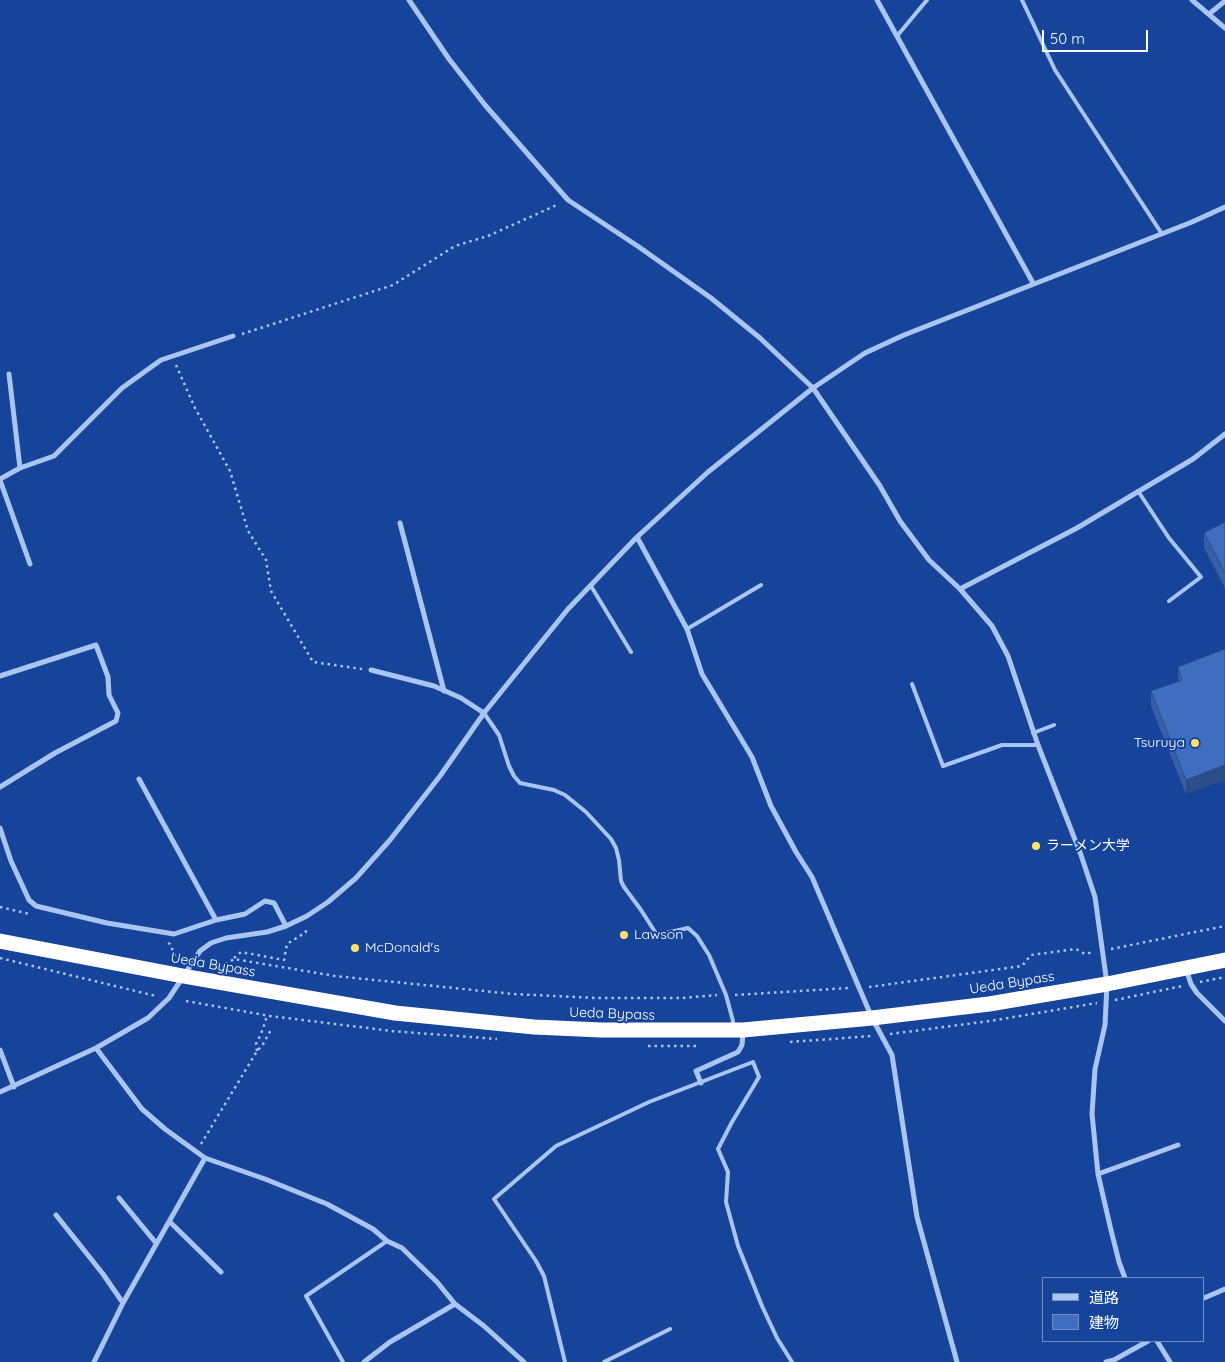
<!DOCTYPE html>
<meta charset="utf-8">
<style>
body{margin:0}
#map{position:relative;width:1225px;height:1362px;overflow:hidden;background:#16449a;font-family:Quicksand,"Noto Sans JP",sans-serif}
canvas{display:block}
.legend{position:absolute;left:1042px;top:1277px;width:162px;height:65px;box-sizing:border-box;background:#16449a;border:1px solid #738fc2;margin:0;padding:6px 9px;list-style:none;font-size:15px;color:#fff}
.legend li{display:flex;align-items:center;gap:10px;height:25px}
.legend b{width:25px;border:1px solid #738fc2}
.scale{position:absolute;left:1042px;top:30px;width:106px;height:22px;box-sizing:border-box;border:2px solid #fff;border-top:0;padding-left:6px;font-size:15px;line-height:18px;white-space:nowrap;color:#fff;-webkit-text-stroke:4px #16449a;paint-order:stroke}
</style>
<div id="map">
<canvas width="1225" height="1362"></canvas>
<ul class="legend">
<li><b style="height:6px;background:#abc5f2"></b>道路</li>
<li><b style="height:14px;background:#3f6ec1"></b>建物</li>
</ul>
<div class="scale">50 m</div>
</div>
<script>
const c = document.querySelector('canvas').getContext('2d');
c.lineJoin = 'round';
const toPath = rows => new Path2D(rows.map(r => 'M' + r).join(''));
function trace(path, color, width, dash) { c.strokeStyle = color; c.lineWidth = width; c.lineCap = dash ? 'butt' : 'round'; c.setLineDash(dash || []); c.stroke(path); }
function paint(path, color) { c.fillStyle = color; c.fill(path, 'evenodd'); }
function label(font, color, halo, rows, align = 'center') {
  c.font = font + ' Quicksand,"Noto Sans JP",sans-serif'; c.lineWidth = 4; c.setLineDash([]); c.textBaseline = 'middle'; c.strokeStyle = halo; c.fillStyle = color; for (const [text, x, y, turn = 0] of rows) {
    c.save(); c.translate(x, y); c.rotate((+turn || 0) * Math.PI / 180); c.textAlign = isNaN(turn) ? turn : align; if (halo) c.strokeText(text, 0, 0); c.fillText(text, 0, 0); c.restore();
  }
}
trace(toPath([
 [242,334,393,285,455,246,488,236,559,204],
 [176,365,195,408,230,471,248,531,266,560,271,591,313,662,362,669],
 [0,907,30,914],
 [168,943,170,944,177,960],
 [1111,949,1225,926],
 [0,958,156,996],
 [234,958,241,952,284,960,287,944,306,932,304,928],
 [220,968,234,959,335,976,513,994,596,998,682,998,717,995],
 [1200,982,1225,977],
 [869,987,1022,966,1031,955,1076,949,1085,954,1093,952],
 [735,995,849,988],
 [1115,1000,1182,986],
 [186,1001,270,1016,392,1031,497,1039],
 [890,1034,990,1021,1097,1003],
 [790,1042,872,1036],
 [648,1046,700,1046],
 [257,1051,256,1044,261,1034,267,1016],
 [201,1144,257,1051,262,1046,272,1028]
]), '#abc5f2', 2.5, [2.5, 4]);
trace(toPath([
 [1022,0,1055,70,1162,234],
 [897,36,927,0],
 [1138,491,1169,538,1201,577,1169,601],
 [591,586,631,652],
 [687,629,761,585],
 [912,684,943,766,1002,745,1038,745],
 [484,713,499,735,509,766,514,776,520,783,554,790,565,795,586,812,611,839,616,848,619,860,621,881,624,887,641,910,657,935,688,928,697,936,709,955,726,995,733,1021,733,1026],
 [1033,733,1054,725],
 [343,1362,306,1296,387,1241],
 [565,1362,544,1276,536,1261,494,1199,556,1146,649,1102,753,1062,759,1077,732,1122,718,1149,728,1172,726,1202,738,1246,762,1306,777,1338,792,1362],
 [604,1362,670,1329]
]), '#abc5f2', 4);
trace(toPath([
 [409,0,449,59,485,105,568,200,639,247,711,298,760,338,813,388,880,486,900,521,929,560,960,589,992,626,1008,656,1038,745,1081,855,1095,897,1107,984,1105,1025,1095,1069,1092,1114,1098,1174,1110,1226,1119,1262,1125,1278],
 [877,0,1033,283],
 [1192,0,1225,28],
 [1209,14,1225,1],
 [9,374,20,468],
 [0,479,20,468,54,456,122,388,161,360,233,336],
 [0,480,30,564],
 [400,523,444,691],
 [637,537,687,629,702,674,752,757,771,806,796,852,812,877,872,1018,892,1055,917,1217,957,1362],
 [960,589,1077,528,1193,459,1225,434],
 [371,670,434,686,461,698,484,713],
 [0,676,96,645,108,677,109,695,118,713,116,721,55,753,0,787],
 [139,779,216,920],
 [0,828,11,861,29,900,36,906,107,923,174,934,216,920,245,914,265,901,274,903,286,926],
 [1186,969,1191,984,1197,993,1225,1021],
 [96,1048,142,1109,165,1129,205,1158,265,1179,327,1204,373,1229,387,1241,402,1248,437,1282,455,1304,484,1326,524,1362],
 [0,1050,14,1087],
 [701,1083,696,1071,738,1052,742,1045,743,1033],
 [0,1092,96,1048,148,1018,169,998,200,951,211,943,226,938,267,932,286,926,307,916,328,902,356,878,390,840,440,776,484,713,568,609,637,537,708,472,813,388,865,353,904,335,1192,222,1225,207],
 [1098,1174,1178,1145],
 [119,1198,156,1243],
 [56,1215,103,1274,123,1303],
 [170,1222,221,1272],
 [1204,1298,1225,1289],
 [1157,1341,1170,1362],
 [94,1362,123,1303,205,1158],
 [364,1362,390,1342,455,1304],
 [1106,1362,1114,1360,1148,1341]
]), '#abc5f2', 5);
trace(toPath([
 [0,941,183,976,395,1013,534,1027,601,1030,743,1030,872,1018,989,1004,1107,984,1225,960]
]), '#fff', 15);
paint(toPath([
 [1225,522,1225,588,1204,548,1204,533],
 [1225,649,1186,794,1151,706,1151,691,1178,682,1178,667]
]), '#365fa6');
paint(toPath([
 [1225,765,1225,780,1186,794,1186,780]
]), '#2c4d87');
const building = toPath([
 [1225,522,1225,573,1204,533,1225,522],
 [1225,649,1225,765,1186,780,1151,691,1182,680,1178,667,1225,649]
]);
paint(building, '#3f6ec1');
trace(building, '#2c4d87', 1);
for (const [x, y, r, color] of [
 [1195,743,5,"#ffe16c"],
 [1036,846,5,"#ffe16c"],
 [624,935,5,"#ffe16c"],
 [355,948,5,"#ffe16c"]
]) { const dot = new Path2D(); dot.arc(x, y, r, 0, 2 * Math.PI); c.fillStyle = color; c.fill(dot); trace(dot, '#16449a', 2); }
label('14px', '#fff', '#16449a', [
 ["Tsuruya",1185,743,"right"],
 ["ラーメン大学",1046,846],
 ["Lawson",634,935],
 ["McDonald's",365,948]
], 'left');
label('14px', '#fff', '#16449a', [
 ["Ueda Bypass",213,965,10],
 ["Ueda Bypass",1012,983,-9],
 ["Ueda Bypass",612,1014,2]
]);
</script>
